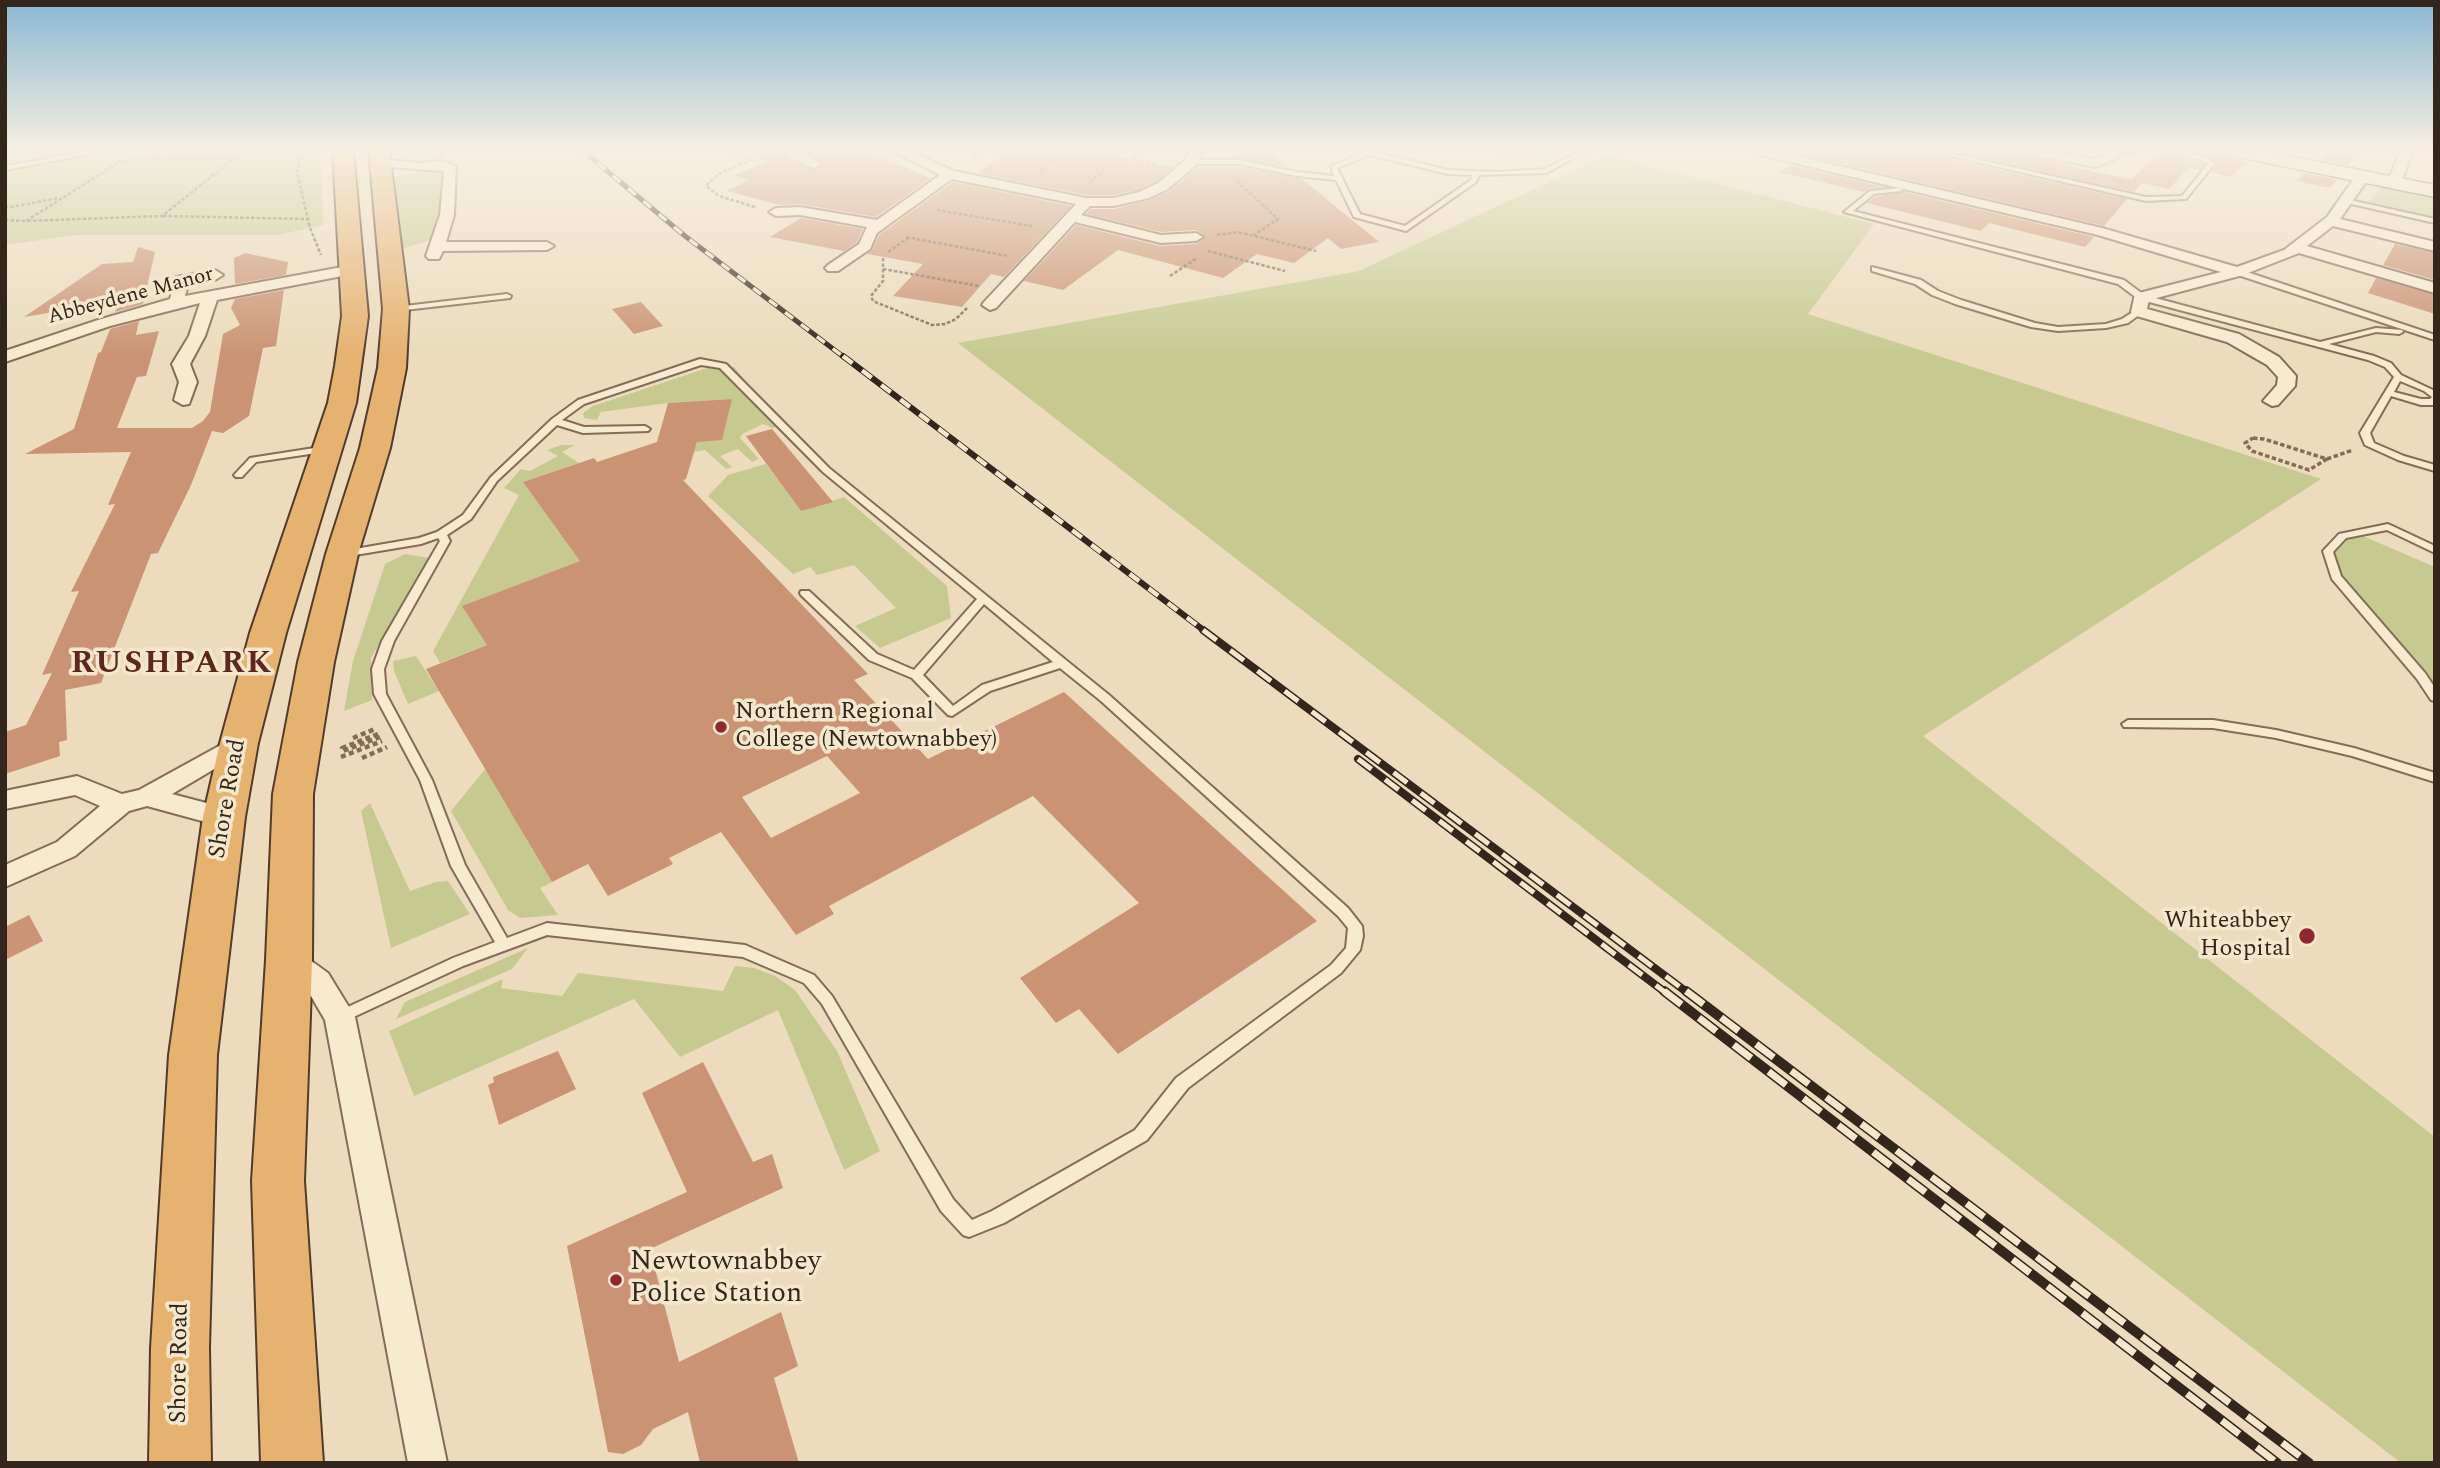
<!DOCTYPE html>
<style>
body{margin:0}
#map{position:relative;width:2440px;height:1468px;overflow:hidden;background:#ecdcbd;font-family:Spectral,serif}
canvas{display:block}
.frame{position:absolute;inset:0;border:7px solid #33261b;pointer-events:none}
</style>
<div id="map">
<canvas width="2440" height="1468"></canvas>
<div class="frame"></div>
</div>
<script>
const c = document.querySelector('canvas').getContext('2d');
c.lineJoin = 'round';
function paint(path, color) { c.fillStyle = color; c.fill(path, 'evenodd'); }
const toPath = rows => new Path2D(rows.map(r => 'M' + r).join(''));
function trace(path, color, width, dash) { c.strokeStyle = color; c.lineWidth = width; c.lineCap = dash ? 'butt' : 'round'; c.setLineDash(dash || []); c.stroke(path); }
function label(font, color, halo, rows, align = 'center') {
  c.font = font + ' Spectral,serif'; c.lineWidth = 7; c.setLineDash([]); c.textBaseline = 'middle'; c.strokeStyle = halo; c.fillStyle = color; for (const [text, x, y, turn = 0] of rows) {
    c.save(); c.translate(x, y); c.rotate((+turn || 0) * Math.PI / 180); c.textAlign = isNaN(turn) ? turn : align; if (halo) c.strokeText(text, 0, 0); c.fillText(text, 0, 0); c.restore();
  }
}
paint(toPath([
 [5,150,312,150,321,156,323,225,277,235,76,235,5,245],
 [397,150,444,150,444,156,431,164,401,165],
 [1475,150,1569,150,1548,162],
 [1606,155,1874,224,1808,314,2321,479,1923,736,2435,1137,2435,1463,2401,1463,958,343,1359,271],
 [429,170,444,170,434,239,395,251,396,177],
 [2382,186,2435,196,2435,218,2367,203],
 [734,367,782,426,772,428,763,424,742,434,740,438,759,459,752,462,738,449,720,456,732,467,726,469,705,450,694,452,697,442,732,399,668,403,601,412,597,420,584,418,583,413,593,406,707,368],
 [561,445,575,445,562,452,579,463,523,482,574,552,593,556,463,606,494,642,440,663,433,651,519,495,504,488,521,469,530,471,558,456,547,450],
 [766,464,801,511,844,497,947,586,951,618,880,648,855,626,896,608,854,565,817,575,810,567,793,574,708,496,728,475],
 [2356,533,2435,567,2435,687,2358,603,2328,551],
 [405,554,430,558,371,658,372,700,344,711,353,661,385,564],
 [416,656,439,691,408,704,394,671,393,661],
 [486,768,552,882,540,888,558,915,520,918,508,910,451,811],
 [370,803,410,891,436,882,448,881,470,914,391,948,361,811],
 [528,948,512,969,396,1019,405,1002],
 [735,966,754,968,775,976,795,990,837,1051,880,1151,844,1170,778,1010,680,1057,634,999,414,1096,389,1031,503,979,501,988,562,996,578,973,723,991]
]), '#c6ca91');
paint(toPath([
 [746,150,786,150,787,159,813,170,823,165,810,155,815,150,863,150,931,178,876,217,800,204,780,205,726,191,750,180,733,176,767,161],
 [1009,150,1128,150,1116,159,1173,167,1157,181,1138,190,1114,195,1086,195,977,173],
 [1254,150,1266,150,1288,167,1227,157],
 [1811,150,1922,150,1924,153,2127,199,2104,226,1804,155],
 [1946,150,2002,150,2131,180,2154,157,2157,156,2158,150,2204,165,2200,170,2189,167,2169,189,2142,183,2134,192],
 [2184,150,2222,150,2232,158,2247,162,2230,177,2211,172,2217,165,2216,161,2203,153],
 [2329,151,2355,156,2348,165,2319,159],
 [1790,165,1884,187,1870,188,1864,192,1779,172],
 [1198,167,1239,167,1302,179,1379,242,1341,249,1328,238,1294,263,1257,254,1223,278,1118,250,1063,290,1024,281,1076,225,1160,246,1196,244,1204,239,1204,235,1196,230,1161,232,1086,214,1091,209,1115,209,1150,200,1170,191],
 [2304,173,2337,180,2330,188,2296,181],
 [953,182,1071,206,1004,277,991,274,962,307,893,296,923,264,867,254,872,250,879,235],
 [1904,192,2094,237,2085,247,1989,223,1981,231,1867,203,1875,197],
 [801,218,863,229,857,242,844,251,770,237],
 [2395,244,2435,253,2435,280,2383,265],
 [138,247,155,252,143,304,115,312,119,301,24,317,102,264,133,262],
 [245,253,288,262,286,275,235,284,234,258],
 [2376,278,2435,295,2435,314,2368,293],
 [284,290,276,346,263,348,249,416,223,433,212,431,191,485,158,553,151,554,101,683,65,690,67,740,59,742,60,756,5,774,5,732,26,725,52,673,42,675,79,591,71,592,115,504,108,505,131,452,25,454,74,429,98,353,101,352,110,329,139,321,136,335,159,331,146,376,137,377,117,428,192,428,203,421,210,412,223,334,240,325,231,308,235,299],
 [641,302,663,326,634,334,612,309],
 [732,399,722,440,697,442,686,479,683,480,868,674,854,680,928,759,1064,692,1317,921,1118,1054,1079,1009,1056,1023,1020,978,1139,903,1033,796,829,906,834,914,796,935,721,832,669,858,673,864,608,896,588,864,552,882,426,669,487,645,462,606,580,561,523,482,594,458,597,462,657,442,668,403],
 [827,756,860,793,771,838,742,797],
 [772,429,833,502,801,511,746,436],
 [29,915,43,941,5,960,5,927],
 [558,1051,576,1089,499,1125,488,1085,494,1082,493,1077],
 [703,1062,753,1162,772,1154,783,1188,650,1249,679,1362,781,1312,798,1366,774,1378,799,1463,700,1463,688,1412,653,1429,641,1445,623,1454,608,1452,567,1246,687,1192,642,1093]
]), '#ca9373');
const service = toPath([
 [98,150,111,150,5,170,5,166,98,150],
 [1582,150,1589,150,1546,173,1479,175,1476,182,1406,231,1354,217,1336,180,1297,176,1239,164,1191,164,1188,162,1191,160,1239,160,1297,172,1334,176,1331,166,1370,151,1448,170,1497,172,1545,169,1582,150],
 [1370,155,1448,174,1472,175,1471,180,1405,226,1360,214,1337,168,1370,155],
 [1925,150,1935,150,2146,197,2182,196,2208,164,2200,160,2161,150,2172,150,2202,156,2215,163,2186,199,2146,201,1925,150],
 [2108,150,2139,150,2136,152,2110,153,2108,150],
 [1899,188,1902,190,1901,191,1874,194,1853,211,2124,280,2144,295,2320,342,2376,328,2402,330,2403,332,2399,334,2376,332,2329,344,2374,356,2391,363,2401,375,2435,391,2435,404,2433,405,2421,405,2391,396,2370,433,2374,443,2404,456,2435,465,2435,471,2398,460,2365,445,2360,433,2394,377,2385,367,2368,360,2138,299,2118,284,1844,212,1870,191,1899,188],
 [2400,381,2424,391,2432,397,2430,399,2421,399,2394,392,2400,381],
 [2345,199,2435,219,2435,223,2343,202,2343,200,2345,199],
 [1872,267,1921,280,1938,291,1961,300,2035,323,2058,327,2106,324,2122,319,2136,310,2143,312,2128,323,2106,328,2058,331,2031,327,1955,304,1932,295,1915,284,1872,271,1872,267],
 [2235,270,2241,270,2435,335,2435,340,2235,274,2235,270],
 [507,294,511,296,510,298,396,311,392,309,396,307,507,294],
 [700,359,726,364,829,468,1109,695,1348,908,1362,926,1363,936,1360,950,1341,973,1188,1088,1147,1140,1004,1223,969,1237,963,1235,941,1211,822,1004,804,983,743,957,547,935,463,966,345,1021,340,1023,335,1021,332,1017,335,1013,453,958,495,942,451,866,420,780,374,694,372,669,382,641,440,541,438,538,421,544,343,557,338,554,343,551,419,538,437,532,463,515,491,477,552,419,578,400,700,359],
 [701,365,720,368,823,472,977,599,914,670,877,654,809,591,801,591,800,593,801,595,869,660,912,678,948,715,952,716,990,691,1060,668,1101,701,1338,916,1348,928,1346,948,1331,965,1176,1078,1135,1130,992,1211,972,1220,953,1199,832,996,814,975,745,945,547,923,507,938,465,865,432,780,386,694,384,669,394,641,450,541,447,535,471,519,497,481,557,425,583,433,648,431,650,429,645,426,584,427,562,420,584,404,701,365],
 [984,604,1053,662,982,685,953,706,923,675,984,604],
 [327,446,332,449,330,451,256,462,242,477,236,477,234,475,250,458,327,446],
 [2388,524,2435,546,2435,553,2387,530,2346,538,2333,552,2341,576,2425,673,2435,688,2435,701,2431,700,2417,679,2332,579,2323,551,2339,534,2388,524],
 [2128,720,2213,720,2276,730,2354,748,2435,773,2435,782,2352,756,2276,738,2213,728,2124,727,2122,724,2128,720]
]);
const minor = toPath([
 [794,150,813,150,805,155,821,164,814,168,788,157,788,151,794,150],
 [891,150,907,150,954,171,1086,198,1114,198,1139,192,1158,183,1185,160,1191,150,1203,150,1196,165,1168,189,1149,198,1114,206,1090,206,1081,215,1161,235,1196,233,1203,237,1196,241,1161,243,1075,222,996,308,990,310,982,305,984,302,1076,204,952,179,877,233,870,249,838,271,828,271,825,268,828,265,859,244,867,227,800,215,776,216,769,212,776,208,800,207,877,220,940,175,891,150],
 [1750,150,1771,150,2102,228,2237,267,2284,250,2327,217,2358,173,2363,172,2370,176,2340,219,2435,242,2435,251,2333,226,2307,246,2435,283,2435,293,2299,253,2243,275,2149,300,2147,309,2239,334,2279,357,2296,376,2295,386,2278,405,2272,406,2263,401,2277,385,2278,377,2267,365,2227,342,2133,315,2131,312,2135,294,2221,272,2098,235,1756,154,1750,150],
 [2018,150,2044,150,2095,159,2104,156,2101,150,2113,150,2118,158,2096,167,2024,154,2018,150],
 [2401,150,2413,150,2401,183,2394,187,2387,183,2401,150],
 [380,159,418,163,441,161,456,166,454,215,446,242,547,242,554,246,547,250,443,251,439,259,429,259,426,256,440,215,444,171,375,166,375,160,380,159],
 [353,265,361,270,358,273,217,300,205,336,190,364,197,382,189,404,183,405,174,400,179,382,172,364,189,336,200,303,110,326,5,362,5,351,98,320,170,299,176,277,215,270,223,275,215,280,188,284,185,296,353,265],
 [239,735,248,737,251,743,248,749,172,794,233,810,237,817,233,824,224,827,147,806,129,811,75,856,5,887,5,865,57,842,100,806,75,795,5,809,5,791,77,776,122,794,139,790,239,735],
 [289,948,299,952,328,973,355,1017,447,1463,408,1463,325,1020,308,991,279,968,275,960,279,952,289,948]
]);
const secondary = toPath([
 [2224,150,2259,150,2435,185,2435,197,2233,156,2224,150]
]);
const trunk = toPath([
 [333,150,353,150,368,316,356,403,286,633,258,743,245,817,217,1055,209,1348,211,1463,149,1463,151,1348,169,1055,203,817,220,743,250,633,328,403,335,366,342,316,333,150],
 [369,150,389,150,409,309,406,368,390,448,358,554,334,662,313,794,312,960,304,1181,323,1463,261,1463,252,1181,266,960,273,794,298,662,326,554,360,448,378,368,383,309,369,150]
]);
trace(service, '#846c57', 4);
trace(minor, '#846c57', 4);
trace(secondary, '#654e3a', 3);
trace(trunk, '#513b2b', 4);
trace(toPath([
 [293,150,300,158,297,172,310,228,321,255],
 [729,150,749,160],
 [1059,150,1157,163],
 [236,157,162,216,26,221,121,161,236,157],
 [973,158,983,150],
 [1133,159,1143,150],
 [1039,173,1064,151],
 [1237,181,1278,219,1254,235],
 [1090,182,1118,158],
 [755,207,719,196,706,186,717,175,750,160,774,154],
 [5,208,59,198],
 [937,210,1032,226],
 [163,216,310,219],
 [5,220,25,221],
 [1217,235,1238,232,1316,251],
 [906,237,1008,256],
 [1208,251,1285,271],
 [888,252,908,238],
 [883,258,883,281,871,296,873,301,932,325,945,324,956,319,967,308],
 [883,269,979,286],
 [1170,276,1197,258]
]), '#846c57', 2.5, [3.5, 2]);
trace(toPath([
 [2253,438,2264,439,2327,459,2309,470,2252,451,2245,443,2253,438],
 [2327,459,2353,450]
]), '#846c57', 3.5, [4.5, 2.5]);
trace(toPath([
 [378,734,342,748,343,751,380,737],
 [353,738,375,729],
 [341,757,382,741],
 [362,758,387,747]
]), '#846c57', 4.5, [5, 3.5]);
paint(service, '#f8eacf');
paint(minor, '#f8eacf');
paint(secondary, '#f8eacf');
paint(trunk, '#e6b270');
const railFar3 = toPath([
 [582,150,685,236,845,358]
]);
const railFar2 = toPath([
 [843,356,1206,632]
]);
const railFar1 = toPath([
 [1203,630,1688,993],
 [1358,759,1666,993]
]);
const rail = toPath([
 [1664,991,2277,1463],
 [1686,991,2309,1463]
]);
trace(railFar3, '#33261b', 5);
trace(railFar2, '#33261b', 6);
trace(railFar1, '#33261b', 8);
trace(rail, '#33261b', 10);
trace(railFar3, '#f4e7cc', 3.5, [10]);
trace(railFar2, '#f4e7cc', 4.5, [12]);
trace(railFar1, '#f4e7cc', 5, [17]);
trace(rail, '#f4e7cc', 7, [22]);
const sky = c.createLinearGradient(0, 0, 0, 355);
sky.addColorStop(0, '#8bb8d3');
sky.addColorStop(0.42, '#f6efe1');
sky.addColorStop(1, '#f6efe100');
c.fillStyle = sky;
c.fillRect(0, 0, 2440, 355);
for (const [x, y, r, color] of [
 [721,727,7,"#91282e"],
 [2307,936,9,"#91282e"],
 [616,1280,7,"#91282e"]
]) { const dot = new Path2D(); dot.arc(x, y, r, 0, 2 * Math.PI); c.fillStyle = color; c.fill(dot); trace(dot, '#f4e7cc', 2.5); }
label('21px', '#33261b', '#f4e7cc', [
 ["Abbeydene Manor",131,297,-15]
]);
label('24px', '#33261b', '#f4e7cc', [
 ["Northern Regional",735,713],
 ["College (Newtownabbey)",735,741],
 ["Whiteabbey",2291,922,"right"],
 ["Hospital",2291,950,"right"]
], 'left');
label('24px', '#33261b', '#f4e7cc', [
 ["Shore Road",229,799,-80],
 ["Shore Road",181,1363,-89]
]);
label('28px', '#33261b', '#f4e7cc', [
 ["Newtownabbey",630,1264],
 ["Police Station",630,1296]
], 'left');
c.letterSpacing = '2px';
label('bold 32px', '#5f261b', '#f4e7cc', [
 ["RUSHPARK",172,666]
]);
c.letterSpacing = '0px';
</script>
